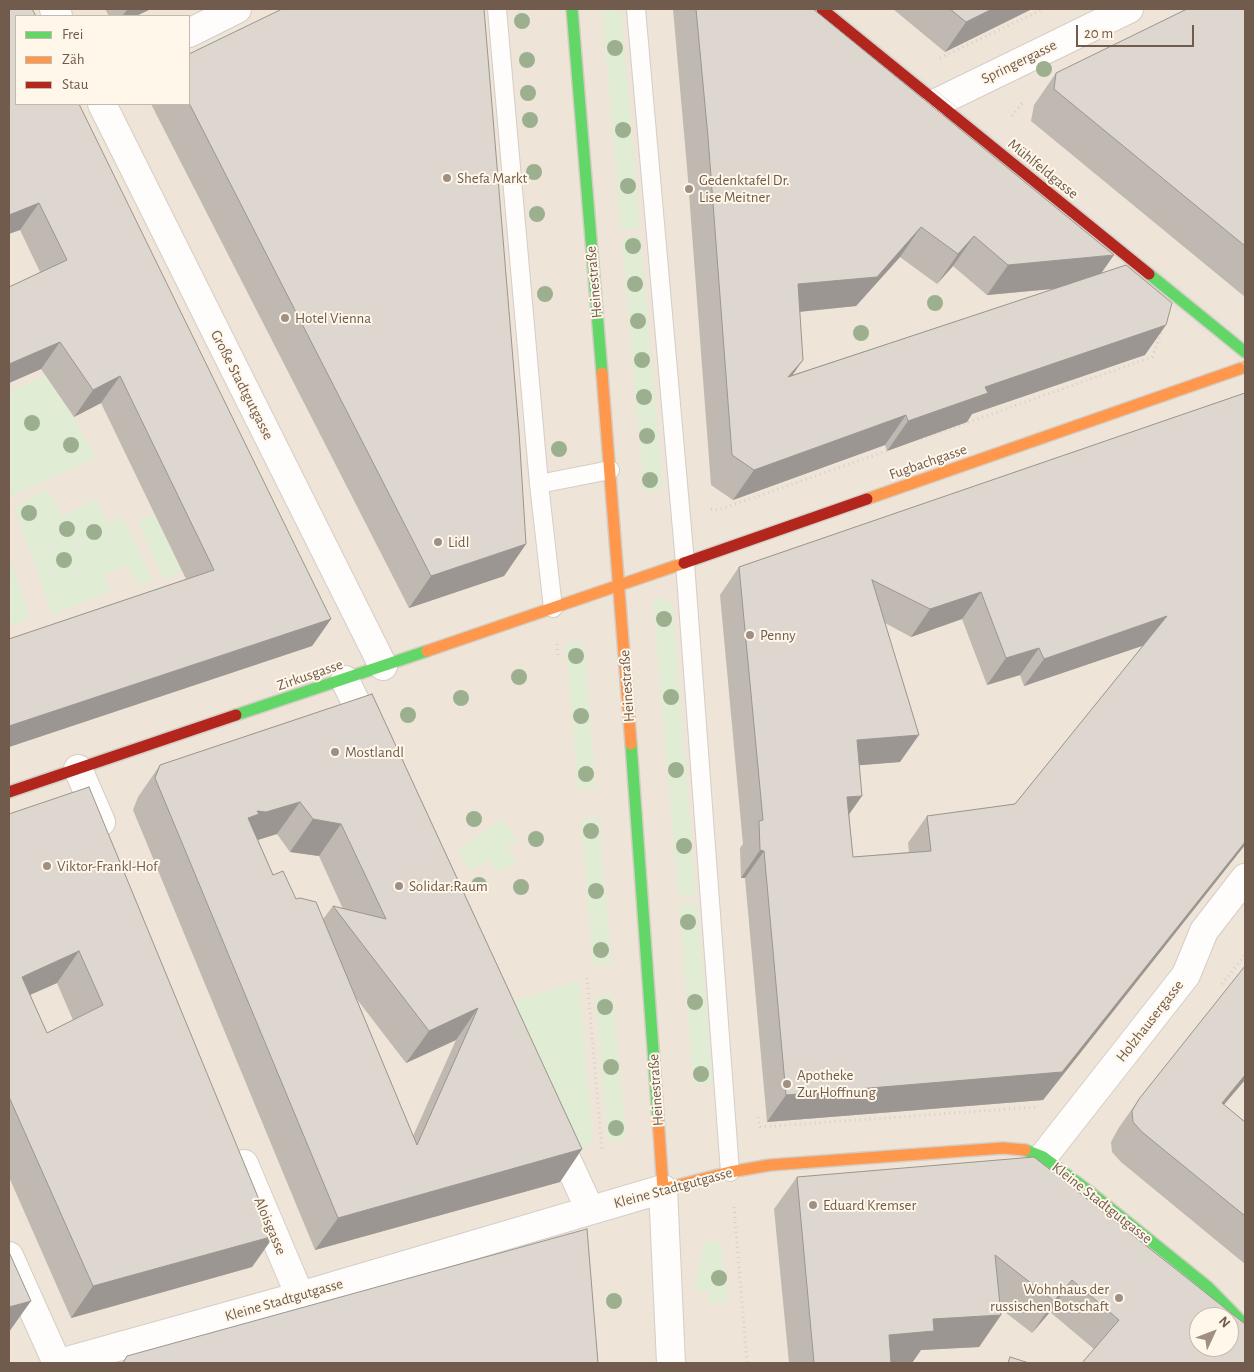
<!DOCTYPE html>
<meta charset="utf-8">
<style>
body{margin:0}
#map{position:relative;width:1254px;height:1372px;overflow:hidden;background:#f5f1e9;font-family:"Alegreya Sans",sans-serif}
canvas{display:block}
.frame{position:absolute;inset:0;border:10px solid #715b4c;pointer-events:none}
.legend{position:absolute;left:15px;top:15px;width:175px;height:90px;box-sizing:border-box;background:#fef7ea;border:1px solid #c6b9ab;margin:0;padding:6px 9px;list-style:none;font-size:15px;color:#715b4c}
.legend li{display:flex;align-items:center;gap:10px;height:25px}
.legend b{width:25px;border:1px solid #c6b9ab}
.north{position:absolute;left:1189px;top:1307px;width:50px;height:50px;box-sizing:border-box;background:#fef7ea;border:1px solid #c6b9ab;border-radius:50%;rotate:47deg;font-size:14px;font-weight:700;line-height:20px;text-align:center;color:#715b4c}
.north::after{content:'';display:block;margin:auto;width:18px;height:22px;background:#9f9083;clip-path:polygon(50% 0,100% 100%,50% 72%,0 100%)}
.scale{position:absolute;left:1076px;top:25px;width:118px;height:22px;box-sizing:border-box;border:2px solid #715b4c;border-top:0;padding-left:6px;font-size:15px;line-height:18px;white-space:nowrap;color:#715b4c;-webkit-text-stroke:4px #fef7ea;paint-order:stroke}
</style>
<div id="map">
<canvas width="1254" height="1372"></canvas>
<div class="frame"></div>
<ul class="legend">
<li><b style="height:6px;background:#63d668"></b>Frei</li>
<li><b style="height:6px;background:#ff974d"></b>Zäh</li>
<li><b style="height:6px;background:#b3261e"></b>Stau</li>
</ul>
<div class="north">N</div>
<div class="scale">20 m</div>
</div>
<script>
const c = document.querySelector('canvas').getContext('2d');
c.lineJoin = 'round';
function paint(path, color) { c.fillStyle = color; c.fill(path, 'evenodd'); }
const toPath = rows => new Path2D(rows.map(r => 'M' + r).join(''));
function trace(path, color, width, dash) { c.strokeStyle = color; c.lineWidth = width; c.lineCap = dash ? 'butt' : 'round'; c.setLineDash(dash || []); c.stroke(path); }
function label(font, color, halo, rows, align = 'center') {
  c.font = font + ' "Alegreya Sans",sans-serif'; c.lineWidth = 4; c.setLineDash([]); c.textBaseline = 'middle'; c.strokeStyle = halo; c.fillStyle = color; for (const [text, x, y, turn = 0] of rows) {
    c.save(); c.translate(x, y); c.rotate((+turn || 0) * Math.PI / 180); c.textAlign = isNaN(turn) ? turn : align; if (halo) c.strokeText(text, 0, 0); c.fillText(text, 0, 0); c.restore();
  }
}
paint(toPath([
 [9,9,1245,9,1245,1363,9,1363],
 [16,16,189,16,189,104,16,104],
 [1199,1317,1229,1317,1229,1347,1199,1347]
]), '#eee4d7');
paint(toPath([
 [602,9,621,9,640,228,621,229],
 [640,236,663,490,644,492,622,239],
 [53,372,62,399,96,457,11,496,9,490,9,392],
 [47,489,62,517,97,498,107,523,121,517,128,527,153,581,137,584,126,564,103,575,110,592,52,614,15,507],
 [154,514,182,571,164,581,138,522],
 [9,557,30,619,9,625],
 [661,597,672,603,673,609,696,894,678,896,653,604,656,599],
 [584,642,596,788,578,790,566,643],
 [599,818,612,964,593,966,581,819],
 [502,819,517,840,507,847,516,861,498,873,489,859,471,871,457,850],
 [697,903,713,1084,694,1085,679,905],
 [579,981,593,1143,578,1151,511,1002],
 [613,995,626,1140,608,1141,595,996],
 [704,1242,721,1242,728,1302,709,1303,709,1291,694,1291]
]), '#e1ecd5');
const lane = toPath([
 [497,9,539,484,553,608],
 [636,9,685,563,730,1172],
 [539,484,610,470]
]);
const street = toPath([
 [54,9,58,16],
 [189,33,237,9],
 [936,103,1129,9],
 [102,104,383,666],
 [345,680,371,734],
 [78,769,101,822],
 [554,1132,590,1210],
 [1043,1157,1186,975,1204,931,1245,878],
 [244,1164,300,1296],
 [9,1256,57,1363],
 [60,1363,300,1296,663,1189,671,1363]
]);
const fast = toPath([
 [572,9,602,373],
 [1149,274,1245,352],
 [236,715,427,651],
 [631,744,658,1118],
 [1025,1150,1043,1157,1090,1192,1208,1287,1245,1325]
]);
const slow = toPath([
 [602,373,631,744],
 [867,499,1245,367],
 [427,651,684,563],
 [658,1118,663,1189,730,1172,770,1165,1003,1148,1025,1150]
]);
const jam = toPath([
 [822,9,1149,274],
 [684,563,867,499],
 [9,792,236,715]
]);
trace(lane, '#d4cec7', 20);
trace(street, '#d4cec7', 30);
trace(fast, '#d3cdc4', 14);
trace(slow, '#d3cdc4', 14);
trace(jam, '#d3cdc4', 14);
trace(toPath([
 [940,58,1043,9],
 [1012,116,1024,101],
 [921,439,1152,357,1162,332],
 [711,509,718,510,889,450],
 [557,644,558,656],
 [587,978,602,1150],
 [1222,984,1245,955],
 [758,1117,760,1127,1037,1107],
 [734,1207,747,1363]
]), '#d6d0ca', 3, [1, 4]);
trace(lane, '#fefdfc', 18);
trace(street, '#fefdfc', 28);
trace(fast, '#63d668', 11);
trace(slow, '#ff974d', 11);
trace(jam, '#b3261e', 11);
trace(toPath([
 [835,9,1245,340],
 [1103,249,1134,274],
 [1161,296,1245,365]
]), '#e4e2e4', 1);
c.fillStyle = '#9cb090';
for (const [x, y] of [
 [522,21],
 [615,48],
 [527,60],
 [1044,69],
 [528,93],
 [530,120],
 [623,130],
 [534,172],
 [628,186],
 [537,214],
 [633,246],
 [635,284],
 [545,294],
 [935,303],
 [638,321],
 [861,333],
 [642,360],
 [644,397],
 [32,423],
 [647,436],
 [71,445],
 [559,449],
 [650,480],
 [29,513],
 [67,529],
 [94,532],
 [64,560],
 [664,619],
 [576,656],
 [519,677],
 [671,697],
 [461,698],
 [408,715],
 [581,716],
 [676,770],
 [586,774],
 [474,819],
 [591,831],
 [536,839],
 [684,846],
 [479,885],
 [521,887],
 [596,891],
 [688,922],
 [601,950],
 [695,1002],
 [605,1007],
 [611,1067],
 [701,1074],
 [616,1128],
 [719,1278],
 [614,1301]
]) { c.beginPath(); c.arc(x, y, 8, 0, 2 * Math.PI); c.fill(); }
paint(toPath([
 [9,9,331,619,312,646,9,747,9,639,186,579,101,403,74,417,41,369,9,383,9,287,40,272,20,230],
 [105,9,151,9,136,16,109,16],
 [673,9,813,9,1102,273,1145,355,972,414,967,422,887,451,885,445,733,500,711,485,687,167],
 [900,257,937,284,953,266,987,295,1054,289,792,375,803,360,799,312,856,306],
 [893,9,1032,9,945,52],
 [1245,9,1245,297,1031,121,1034,105,1056,73],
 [189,54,526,544,504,576,409,608,151,104,189,104],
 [1245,393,1245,845,1043,1100,767,1122,745,878,741,878,740,848,743,844,720,595,739,567],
 [962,619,987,685,1020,675,1024,686,1144,645,1015,804,927,816,908,843,909,852,853,857,849,814,859,765,900,762,885,623,911,637],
 [372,694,582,1149,560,1182,315,1250,133,810,138,797,160,765],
 [277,834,290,852,319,856,343,909,333,906,323,919,296,899,273,875,258,840],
 [356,998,406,1063,456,1040,413,1136],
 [9,814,274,1236,252,1267,71,1318,9,1177],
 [57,983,73,1020,47,1033,30,995],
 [1139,1099,1224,1105,1245,1122,1245,1264,1121,1162,1112,1152,1111,1142,1118,1129],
 [797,1177,1245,1324,1094,1349,1050,1312,1032,1333,1001,1309,1001,1315,979,1347,921,1350,912,1363,789,1363,774,1209]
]), '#bfb9b2');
paint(toPath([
 [128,9,151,9,136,16,122,16],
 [992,9,1032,9,945,52,966,22],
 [39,203,20,230,9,234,9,215],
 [921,227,900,257,856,306,777,314,798,284],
 [974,236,953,266,937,284,958,254],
 [1114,255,1093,285,987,295,1008,265],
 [1166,325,1145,355,972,414,967,422,887,451,908,421,985,387],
 [60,342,41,369,9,383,9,364],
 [803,360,782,390,788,377],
 [120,376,101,403,74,417,93,390],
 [906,415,885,445,733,500,754,470],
 [526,544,504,576,409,608,431,576],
 [981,592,962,619,911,637,930,609],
 [1167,616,1148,644,1024,686,1044,659],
 [331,619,312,646,9,747,9,726],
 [1039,648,1020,675,987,685,1006,658],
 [919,735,900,762,838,767,857,740],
 [862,796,843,823,847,797],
 [300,802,277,834,244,844,248,818,257,811],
 [313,819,341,824,319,856,290,852],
 [1245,842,1245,845,1043,1100,767,1122,786,1095],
 [760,850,764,851,745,878,741,878],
 [79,951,57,983,9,1004,22,977],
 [478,1008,456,1040,406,1063,429,1031],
 [1245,1075,1245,1080,1200,1133,1222,1103],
 [582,1149,560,1182,315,1250,338,1218],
 [274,1236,252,1267,71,1318,93,1286],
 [1072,1280,1050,1312,1032,1333,1054,1301],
 [31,1301,9,1332,9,1307],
 [1001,1315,979,1347,921,1350,912,1363,869,1363,889,1335,933,1319]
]), '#9b9691');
const building = toPath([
 [9,9,32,9,36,16,16,16,16,104,79,104,331,619,9,726,9,639,214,570,120,376,93,390,60,342,9,364,9,287,67,260,39,203,9,215,9,9],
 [282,9,484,9,519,432,526,544,431,576,189,103,189,54,282,9],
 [696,9,813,9,1114,255,1008,265,974,236,958,254,921,227,877,277,798,284,803,360,788,377,1126,265,1172,303,1166,325,985,387,988,393,908,421,906,415,754,470,732,455,708,137,696,9],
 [950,9,992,9,966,22,950,9],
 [1187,9,1245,9,1245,246,1054,89,1056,73,1187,9],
 [1245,393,1245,842,1062,1072,786,1095,764,851,760,850,759,821,763,820,739,567,1245,393],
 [872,580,930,609,981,592,1006,658,1039,648,1044,659,1167,616,1015,804,927,816,931,851,853,857,847,797,862,796,857,740,919,735,872,580],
 [372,694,582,1149,338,1218,155,778,160,765,372,694],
 [300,802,313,819,341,824,386,919,333,906,429,1031,478,1008,417,1145,316,902,300,898,296,899,283,871,273,875,248,818,259,814,257,811,266,812,300,802],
 [89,787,274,1236,93,1286,9,1097,9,814,89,787],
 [79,951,103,1005,47,1033,22,977,79,951],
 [1245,966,1245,1075,1222,1103,1245,1122,1245,1216,1142,1132,1133,1122,1132,1111,1139,1099,1245,966],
 [1034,1157,1245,1324,1245,1363,1082,1363,1119,1320,1072,1280,1054,1301,995,1255,1001,1315,933,1319,934,1331,889,1335,891,1363,814,1363,797,1177,1034,1157],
 [1199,1317,1229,1317,1229,1347,1199,1347,1199,1317],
 [587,1229,598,1363,123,1363,127,1356,587,1229],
 [9,1252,31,1301,9,1307,9,1252],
 [1010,1357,1029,1363,1008,1363,1010,1357]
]);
paint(building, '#ded7cf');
trace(building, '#9b9691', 1);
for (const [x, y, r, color] of [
 [447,178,5,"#9f9083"],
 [689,189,5,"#9f9083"],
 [285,318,5,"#9f9083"],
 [438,542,5,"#9f9083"],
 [750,635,5,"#9f9083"],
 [335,752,5,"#9f9083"],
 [47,866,5,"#9f9083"],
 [399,886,5,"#9f9083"],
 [787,1084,5,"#9f9083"],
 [813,1205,5,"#9f9083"],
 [1119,1298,5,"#9f9083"]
]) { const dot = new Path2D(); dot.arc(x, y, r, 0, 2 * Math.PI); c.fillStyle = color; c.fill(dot); trace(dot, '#fef7ea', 2); }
label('15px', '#715b4c', '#fef7ea', [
 ["Springergasse",1019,62,-26],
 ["Mühlfeldgasse",1043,169,39],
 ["Heinestraße",594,282,-95],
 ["Große Stadtgutgasse",242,385,63],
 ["Fugbachgasse",928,462,-19],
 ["Zirkusgasse",310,675,-19],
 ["Heinestraße",627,686,-94],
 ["Holzhausergasse",1150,1021,-52],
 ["Heinestraße",656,1090,-94],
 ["Kleine Stadtgutgasse",673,1188,-15],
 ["Kleine Stadtgutgasse",1102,1203,38],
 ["Aloisgasse",270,1226,67],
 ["Kleine Stadtgutgasse",284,1300,-16]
]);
label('15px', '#715b4c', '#fef7ea', [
 ["Shefa Markt",457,178],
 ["Gedenktafel Dr.",699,180],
 ["Lise Meitner",699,197],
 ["Hotel Vienna",295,318],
 ["Lidl",448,542],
 ["Penny",760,635],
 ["Mostlandl",345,752],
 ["Viktor-Frankl-Hof",57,866],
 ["Solidar:Raum",409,886],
 ["Apotheke",797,1075],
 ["Zur Hoffnung",797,1092],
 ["Eduard Kremser",823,1205],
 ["Wohnhaus der",1109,1289,"right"],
 ["russischen Botschaft",1109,1306,"right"]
], 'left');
</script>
